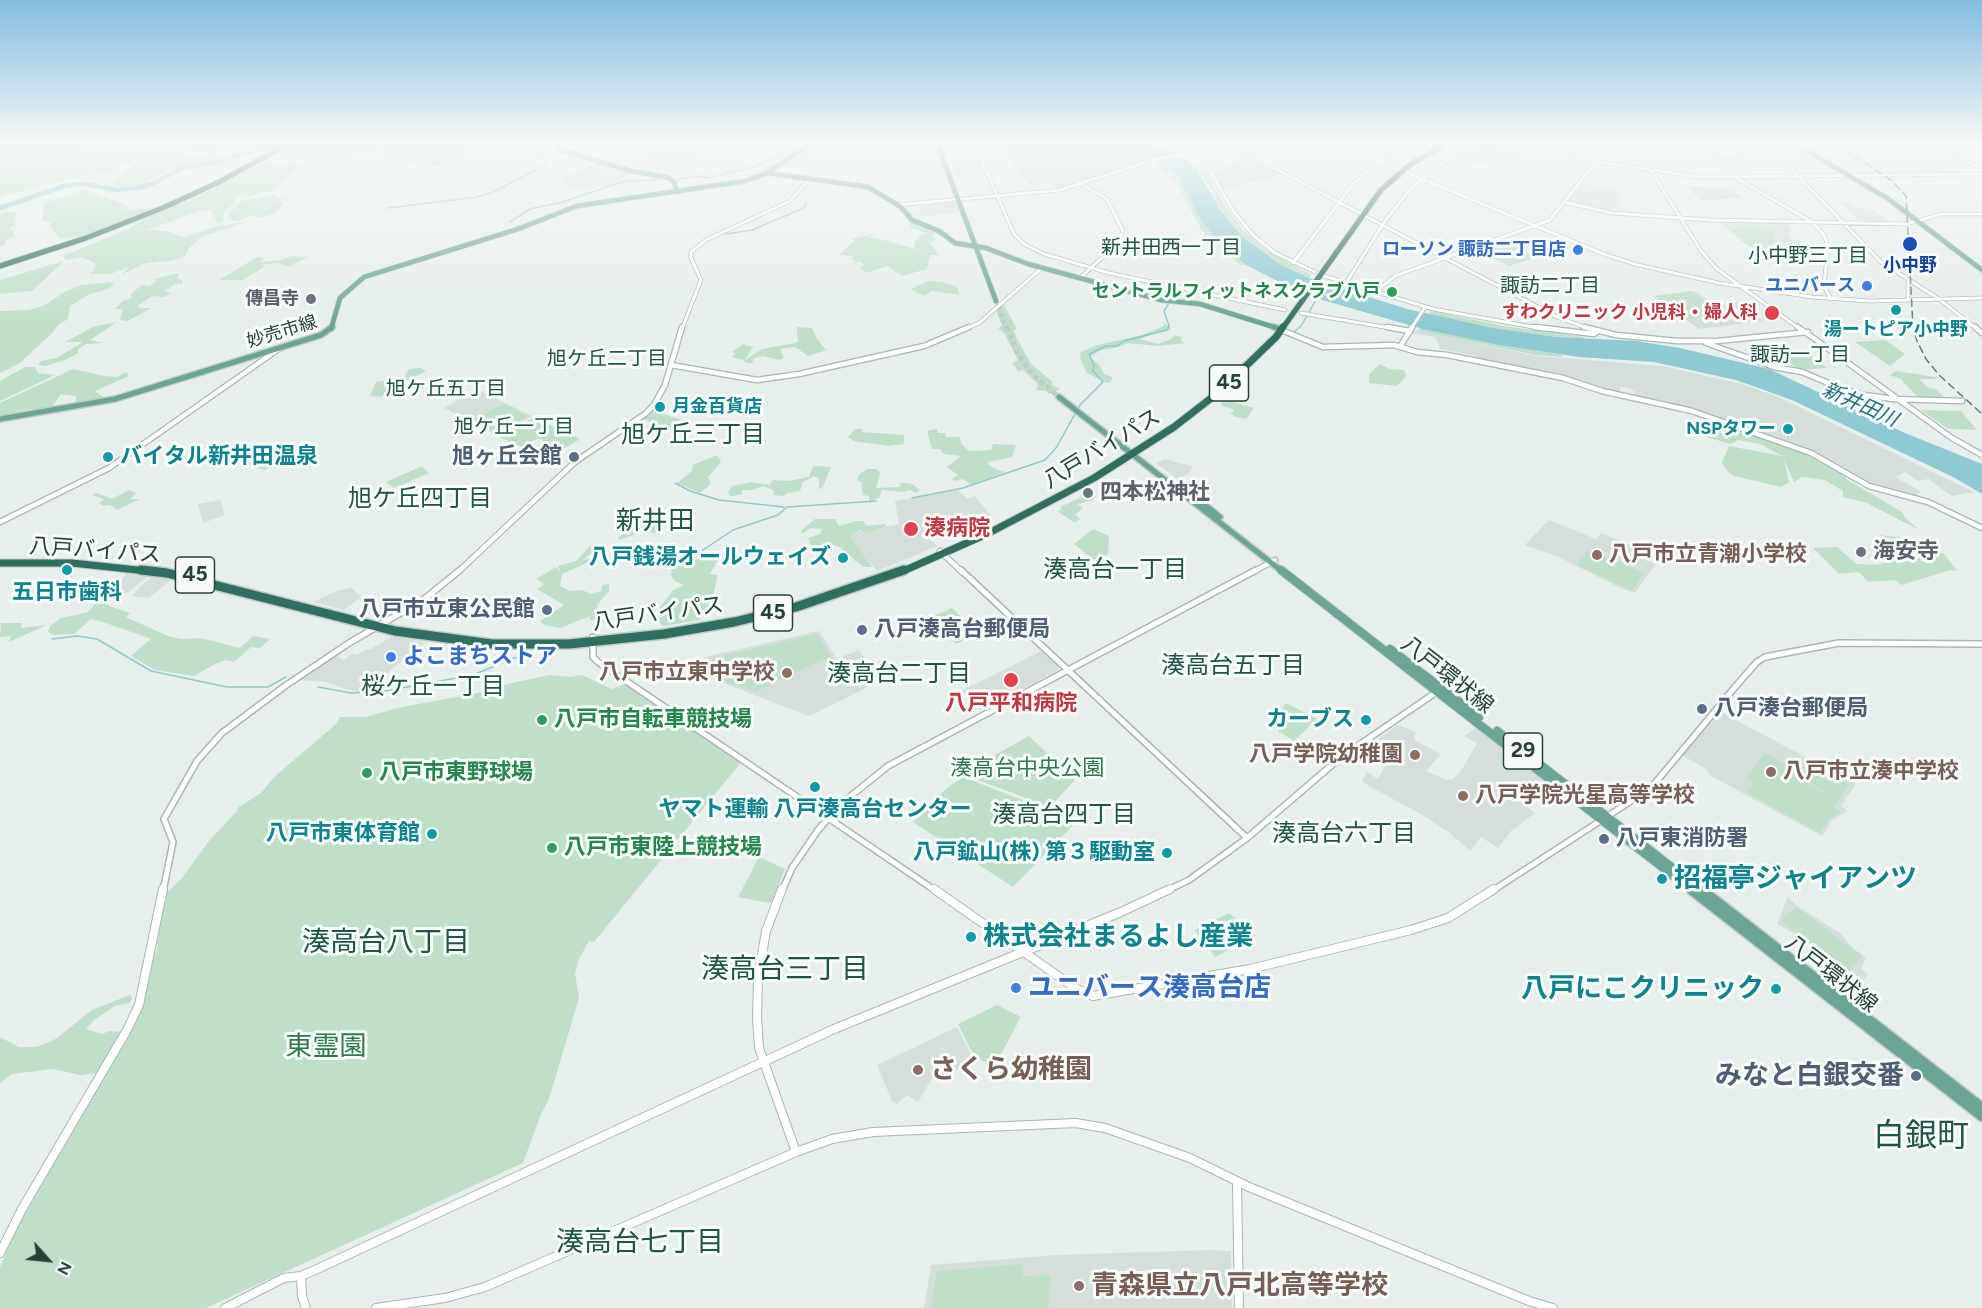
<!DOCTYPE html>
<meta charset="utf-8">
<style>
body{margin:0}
#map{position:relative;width:1982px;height:1308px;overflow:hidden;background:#e6efeb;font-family:Figtree,sans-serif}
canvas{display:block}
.north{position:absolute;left:18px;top:1230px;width:60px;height:60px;-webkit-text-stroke:4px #f7fbf9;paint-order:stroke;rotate:117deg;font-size:16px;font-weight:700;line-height:24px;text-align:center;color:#24423a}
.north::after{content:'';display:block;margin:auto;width:21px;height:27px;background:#24423a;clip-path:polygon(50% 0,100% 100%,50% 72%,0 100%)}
</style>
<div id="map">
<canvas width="1982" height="1308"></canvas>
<div class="north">N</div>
</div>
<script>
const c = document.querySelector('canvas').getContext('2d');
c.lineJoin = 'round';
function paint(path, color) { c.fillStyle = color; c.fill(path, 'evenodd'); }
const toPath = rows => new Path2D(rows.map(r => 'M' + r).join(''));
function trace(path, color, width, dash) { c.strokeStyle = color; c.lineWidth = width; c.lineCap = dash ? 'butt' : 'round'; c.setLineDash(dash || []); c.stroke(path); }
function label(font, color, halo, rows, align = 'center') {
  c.font = font + ' Figtree,"Noto Sans JP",sans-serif'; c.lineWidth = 6; c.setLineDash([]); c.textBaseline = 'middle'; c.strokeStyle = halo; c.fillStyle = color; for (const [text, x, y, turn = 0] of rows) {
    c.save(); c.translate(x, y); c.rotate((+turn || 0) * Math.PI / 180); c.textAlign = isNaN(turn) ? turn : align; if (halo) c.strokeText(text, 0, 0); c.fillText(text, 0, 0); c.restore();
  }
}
paint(toPath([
 [673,143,679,143,710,149,687,158,678,164,643,153],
 [1483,143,1491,143,1524,154,1509,170,1455,158],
 [1737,156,1752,163,1737,165,1749,172,1730,174,1705,159],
 [976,159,980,160,986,175,956,178,951,163],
 [599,162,633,173,613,182,613,186,584,190,557,181],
 [1582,183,1623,192,1624,193,1611,212,1568,201],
 [955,200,960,212,956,214,921,216,909,214,922,213,918,204],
 [1840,202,1851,203,1857,208,1871,209,1892,223,1857,219],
 [1718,222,1786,223,1790,227,1789,238,1801,241,1800,254,1786,252,1782,257,1765,259],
 [1695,291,1717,306,1738,302,1763,321,1699,329,1653,296],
 [1413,330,1536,356,1662,366,1742,384,1776,396,1974,492,1952,496,1928,479,1918,481,1905,472,1895,477,1922,492,1917,494,1922,498,1874,486,1818,454,1698,412,1635,398,1635,392,1628,388,1620,387,1619,394,1563,377,1525,371,1477,358,1474,355,1440,349,1436,337,1412,333],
 [475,390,478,390,532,416,497,435,444,408],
 [1165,459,1179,463,1193,466,1189,473,1177,479,1156,463],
 [958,490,967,499,975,496,991,516,931,540,938,546,877,571,845,534,899,524,895,501],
 [220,500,225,515,203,523,198,504],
 [1549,520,1596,539,1601,533,1643,550,1641,557,1656,564,1635,593,1618,587,1559,557,1525,545],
 [129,572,150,575,123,596,108,593],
 [153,575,172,579,149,598,131,596],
 [352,588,361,597,344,610,313,602,339,590],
 [819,631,837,659,858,650,884,679,809,716,692,671,705,657],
 [393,636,424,643,364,692,345,689,326,682,300,680,335,655,344,660,353,653,357,655,366,649,369,650],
 [1041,651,1059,667,1058,670,983,710,979,709,962,691],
 [1719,711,1856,784,1841,806,1847,811,1832,820,1822,836,1711,776,1706,769,1682,755],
 [1481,724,1552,780,1528,808,1535,813,1511,831,1498,848,1481,837,1470,851,1450,833,1424,816,1362,782,1367,772,1378,779,1393,751,1378,739,1398,725,1416,732,1414,740,1441,754,1426,771,1447,780,1453,779,1461,771,1477,743,1464,736],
 [1788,897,1797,906,1840,933,1854,949,1866,957,1861,969,1868,974,1862,982,1800,937,1777,924],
 [955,1028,958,1029,971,1055,969,1058,946,1081,934,1075,918,1102,907,1095,897,1104,892,1101,877,1065],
 [1209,1250,1231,1251,1232,1308,924,1308,931,1265,1057,1255]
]), '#d4dfda');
paint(toPath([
 [0,143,94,143,74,151,127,152,133,161,114,170,33,187,0,198],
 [196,143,230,143,237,145,211,151,181,151],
 [374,143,402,144,499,143,486,147,462,148,463,154,444,162,440,166,424,166,428,162,421,160,412,164,406,164,409,160,402,159,384,160,390,156,384,154,389,152,379,150,340,155,332,161,323,162,309,162,305,157,282,158,286,155,278,154,271,156,289,146,328,149],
 [1005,143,1126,143,1154,157,1149,158,1124,145,1149,160,1060,189,1049,183,1029,184,1000,147],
 [1485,143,1498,146,1492,149,1501,152,1481,163,1458,157],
 [158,148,188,154,215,155,208,161,165,172,159,175,157,178,133,187,125,188,113,184,138,160,133,153],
 [1248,156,1283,174,1223,189,1214,173],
 [266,161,282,165,294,162,302,167,297,169,277,185,277,189,244,198,247,194,233,198,235,202,224,212,223,222,218,224,211,210,202,210,147,230,167,231,183,237,223,224,224,226,253,220,202,237,188,249,185,256,168,262,162,261,143,264,121,275,129,267,110,274,89,274,94,270,96,264,83,257,67,260,63,256,130,228,152,215,191,200],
 [1161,162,1182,181,1200,219,1211,233,1247,264,1242,265,1238,263,1202,231,1176,182,1155,163],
 [599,163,616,168,577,183,567,180,572,178,569,176],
 [1201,169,1209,176,1223,204,1244,231,1268,251,1312,275,1309,278,1278,263,1243,237,1222,211,1205,179,1198,170],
 [1689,186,1726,188,1744,198,1699,200],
 [85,189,118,202,128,207,127,211,156,207,153,211,87,236,60,239,51,228,51,223,42,220,45,203],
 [276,195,274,196,278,198,289,197,276,202,282,203,282,205,274,214,256,218,254,215,250,216,238,221,231,220,228,217,230,212,242,201],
 [16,211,15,224,8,231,13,231,15,237,5,240,6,245,0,246,0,217,5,212],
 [909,222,914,222,937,231,932,236,936,240,929,242,939,255,930,255,927,269,902,276,888,266,866,273,860,268,865,265,860,262,853,264,857,261,852,260,853,256,839,255,854,241,853,239,872,234,873,235,869,237,885,240,915,249,914,244,919,236,926,233,911,227],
 [1743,223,1756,223,1762,229,1774,231,1772,244,1769,244,1769,249,1749,246,1727,228,1747,228],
 [1501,240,1536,257,1537,257,1509,266,1474,250],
 [292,256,309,257,288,267,278,263,262,265,264,267,243,280,219,280,257,257,264,258,260,262,282,260],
 [64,261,32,291,0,294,0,280],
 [179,273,177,279,182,280,183,284,176,284,164,291,171,293,164,297,152,296,138,306,139,308,152,308,127,321,120,320,123,309,115,309,123,301,132,298,131,295,133,292,142,285,149,286,157,281,153,279],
 [928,281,943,282,952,285,959,289,958,291,961,295,931,291,925,296,911,289],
 [110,282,114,283,110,288,88,295,70,306,68,319,59,324,53,332,20,363,0,373,0,311,28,310,44,306,64,292,81,285],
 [1691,291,1726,314,1726,316,1685,319,1654,296],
 [1001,305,1005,307,1017,329,1014,330,1017,339,1032,365,1053,382,1051,384,1060,389,1049,394,1046,391,1036,390,1038,384,1023,370,1018,371,1012,363,1018,360,1004,333,998,328,1002,326,996,310],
 [1431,311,1504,326,1583,337,1584,339,1556,337,1493,328,1430,315],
 [117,322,90,340,102,343,86,344,78,349,78,353,65,360,45,366,38,365,41,361,56,358,83,342,65,342,93,327],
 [1163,322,1171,328,1169,331,1157,332,1140,339,1158,344,1171,339,1174,335,1182,337,1181,341,1186,343,1158,346,1128,343,1119,347,1101,350,1090,357,1100,366,1104,374,1112,377,1111,382,1107,383,1087,373,1080,358,1081,352,1097,345,1142,335,1164,326],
 [797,327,812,328,817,339,826,350,808,356,795,347,780,349,784,358,779,360,763,356,754,358,752,363,747,363,743,361,744,360,732,357,736,353,732,352,743,344,753,347,745,360,762,349,795,343,798,341],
 [1420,328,1562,355,1562,357,1536,355,1482,344,1418,331],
 [1885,340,1905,354,1890,366,1855,342],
 [1793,350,1803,350,1827,368,1802,370,1795,367,1787,361],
 [1380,364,1390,369,1404,370,1406,376,1397,386,1369,383,1369,374],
 [25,367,35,367,38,373,55,375,0,401,0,381],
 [421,368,426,371,398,385,388,386,387,391,396,395,394,397,370,396,376,382,403,379,409,369],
 [73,369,104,376,117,377,126,372,129,376,95,391,106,399,75,406,76,396,61,394,51,408,24,410,0,417,0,403],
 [1896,371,1935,377,1938,379,1919,379,1929,388,1936,389,1946,399,1919,398,1903,382,1903,380,1890,375],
 [1234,391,1234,401,1229,401,1254,408,1246,419,1235,417,1231,413,1235,410,1220,405,1225,400,1222,396],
 [505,404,526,415,525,418,498,433,472,419],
 [1921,410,1961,411,1977,430,1948,429],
 [652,411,689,422,689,423,677,431,643,419],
 [534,417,556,428,580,439,561,450,538,438,521,447,499,437],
 [1727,426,1811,455,1845,473,1846,479,1902,512,1905,518,1919,530,1867,503,1843,497,1843,491,1825,480,1802,477,1794,482,1784,460,1789,482,1781,487,1734,476,1726,470,1722,462,1729,446,1782,456,1760,444,1738,440,1731,444,1703,436,1702,430,1718,433],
 [855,429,862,429,862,432,904,435,904,444,888,446,854,441,848,437],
 [937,429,938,433,945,433,946,437,960,437,961,444,969,451,991,450,993,444,1016,445,1012,457,988,462,989,465,998,470,1005,472,971,485,963,479,954,481,952,479,958,475,947,467,961,456,944,454,940,449,932,449,927,431],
 [264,451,279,458,272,463,276,467,264,470,246,463,246,458],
 [717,455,721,462,708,477,711,484,700,493,677,483,692,471,693,465],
 [422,466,429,473,394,488,386,482],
 [813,466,831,467,822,489,819,488,819,479,814,476,803,482,800,491,787,493,784,496,773,495,774,490,763,486,752,490,742,490,742,494,734,496,730,496,728,492,732,486,751,482,769,485,773,480,788,481,809,477],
 [867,469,876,469,880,473,876,488,899,487,901,485,898,483,904,483,912,484,920,490,917,493,909,490,904,492,882,490,879,498,869,501,869,496,863,495,861,482,857,480,859,475],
 [129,490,136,493,131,499,140,499,117,510,110,505,104,506,99,503,104,499,92,495,97,493,112,499],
 [1093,495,1094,500,1077,504,1083,508,1075,515,1080,519,1075,523,1057,511,1062,509,1060,507,1084,496],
 [654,519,663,519,657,524,659,531,657,533,643,532,619,540,619,537,635,524],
 [815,519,835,519,839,526,857,521,863,521,866,526,886,524,886,526,869,533,860,530,850,536,872,567,863,567,840,547,827,543,823,547,823,556,819,558,812,549,808,538,820,534,822,529,810,528,802,534,801,531],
 [1093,529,1109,536,1108,554,1094,560,1074,544],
 [1879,535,1921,540,1945,555,1957,571,1951,570,1901,585,1896,580,1868,582,1859,572,1839,574,1813,548,1837,547,1857,564,1878,565,1903,556,1895,547,1900,548,1916,544,1913,542,1893,542],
 [591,545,597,548,583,560,591,558,594,560,562,574,560,586,570,591,582,590,591,594,601,591,602,585,609,584,609,591,597,605,598,616,607,617,606,620,601,624,596,620,590,620,590,616,560,628,545,625,540,621,564,605,537,589,544,584,536,579,556,567,560,572,558,566,576,561],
 [1588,551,1610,558,1644,573,1632,591,1577,565],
 [707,554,718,560,710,574,717,575,717,578,713,597,699,620,663,626,658,622,658,610,673,590,684,585,675,581,671,576,672,567,691,562],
 [96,602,108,603,109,606,130,613,126,617,168,636,181,639,201,638,240,648,253,636,270,639,260,648,251,647,234,662,226,660,215,664,194,676,155,670,131,656,151,639,106,623,91,619,74,634,53,635,48,632,50,626,61,618,88,612],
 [952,608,978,633,956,644,929,618],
 [1,623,22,623,21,628,47,625,9,642,11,636,0,637],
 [817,634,831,656,755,692,739,685,745,677,707,663,710,659],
 [702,662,703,662,742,678,735,686,695,670],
 [549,675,571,677,582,675,612,689,627,683,742,761,594,942,589,941,579,959,575,973,579,998,549,1099,541,1114,523,1163,206,1308,0,1308,0,1267,16,1229,127,1038,142,1007,154,953,157,951,158,945,156,944,167,893,182,878,209,841,238,810,236,809,261,793,273,778,336,724,340,717,366,717,397,708,478,693,498,686],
 [1286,703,1317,719,1294,741,1278,731,1284,724,1275,719],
 [1029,736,1075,780,1050,807,970,777,979,764],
 [1765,753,1797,771,1808,784,1835,798,1809,782,1799,771,1807,761,1849,784,1834,808,1840,812,1829,819,1820,833,1746,792,1754,783,1746,777],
 [963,777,1077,821,1013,887,913,822,947,788],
 [761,858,785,869,772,901,769,903,738,897,758,859],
 [1797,907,1863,957,1847,971,1781,921],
 [1229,913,1256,936,1215,957,1195,930],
 [130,995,132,999,130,1003,115,1006,94,1020,86,1029,102,1034,109,1031,122,1032,97,1073,80,1075,53,1069,12,1074,0,1083,0,1037,19,1047,36,1047,54,1040,92,1010],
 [997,1005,1021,1017,994,1067,974,1056,958,1024],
 [1022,1264,1023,1276,1051,1275,1048,1308,931,1308,937,1271]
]), '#bfe0c8');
paint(toPath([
 [1126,143,1155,143,1176,153,1197,169,1200,169,1198,171,1221,211,1243,237,1278,263,1309,278,1407,309,1493,328,1556,337,1636,341,1680,348,1769,369,1905,433,1982,464,1982,494,1955,478,1792,400,1736,380,1654,362,1579,357,1500,345,1423,329,1319,299,1315,300,1317,298,1281,283,1246,265,1211,233,1200,219,1178,176,1154,157]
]), '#8ec9d4');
trace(toPath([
 [397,143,420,143],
 [347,147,373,143],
 [678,179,700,176,709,178,756,166,788,152,801,143],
 [389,208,477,197,496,191,548,163,532,147,533,143],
 [510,222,530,209,563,202,625,181,658,180],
 [726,234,752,230,804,208,806,203],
 [1168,287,1163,292,1169,299],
 [1294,332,1301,326,1316,300],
 [675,483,690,491,719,500,784,507],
 [912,498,963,488,1045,460,1056,448,1080,405,1103,382,1093,371,1094,365,1089,354,1106,346,1117,346,1124,341,1167,330,1169,326,1164,311,1169,303],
 [659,566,694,556,733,530,778,515,787,507,876,501],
 [52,639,77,636,97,639,151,671,227,687,268,687,286,677],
 [318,687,351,693,385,691,473,675,514,658,534,657]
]), '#8ec9d4', 1.5);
trace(toPath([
 [0,208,64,186,83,184,117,190,137,188,152,184,182,168,217,162,272,144,337,146,362,143]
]), '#8ec9d4', 4.5);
trace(toPath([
 [996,301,1007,329]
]), '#bfccc8', 4.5, [4.5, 2]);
trace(toPath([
 [1007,327,1018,354,1032,374,1059,397]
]), '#bfccc8', 5, [5, 3]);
const minorFar3 = toPath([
 [856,143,918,161,981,158,1014,234,1024,244,1044,254,1109,273,1285,310],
 [1227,143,1557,317,1590,329],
 [1335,143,1606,255,1638,265,1719,283,1812,297,1869,301,1908,300],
 [1541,143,1563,154,1584,160,1700,177,1982,174],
 [1630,143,1642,156,1701,251,1717,269,1800,329],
 [1758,143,1780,157,1881,262,1939,299,1977,329],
 [1934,143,1982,170],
 [251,150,255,151],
 [1211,173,1234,212,1253,235,1275,253,1315,272],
 [1736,178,1812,222,1824,235,1828,246,1824,286,1831,299],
 [1081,184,1107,199,1123,231,1118,243,1081,277],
 [1564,202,1612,213,1710,220,1906,224,1942,214,1982,214],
 [897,205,1060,190,1153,160,1244,143],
 [1293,263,1354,183,1376,164,1410,143],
 [1324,276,1433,309,1544,329],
 [1908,280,1908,300],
 [1346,283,1385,221,1411,188,1440,165,1480,143],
 [1375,292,1395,276,1550,220,1595,163],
 [1906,300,1982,298],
 [1301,313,1396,329],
 [682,329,701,280,691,258,691,252,706,240,790,201,810,179],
 [965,329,979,323,1042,268],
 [1411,329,1425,307]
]);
const minorFar2 = toPath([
 [1387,327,1410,331],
 [1535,327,1594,334,1598,331],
 [1584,327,1616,335,1677,341,1717,341,1808,332],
 [1798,327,1952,438,1982,455],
 [1975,327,1982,333],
 [1279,329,1323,347,1394,345,1417,352,1447,355,1563,378,1602,391,1692,411,1811,453,1869,486,1928,502,1982,528],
 [1706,343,1774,367,1802,372,1845,390,1864,395,1893,399,1962,401],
 [1400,347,1412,327],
 [671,365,757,380,799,374,924,346,969,327],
 [0,522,109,468,280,348],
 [940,551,962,572],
 [458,572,575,462,645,414,654,405,665,385,682,327],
 [1253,572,1275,560]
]);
const minorFar1 = toPath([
 [961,570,1247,838],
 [593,637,593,657,598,662,936,891],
 [163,891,173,842,164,819,197,761,222,733,285,686,349,643,423,600,460,570],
 [782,891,792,868,818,830,841,804,888,766,1256,570],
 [1166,891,1189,880,1247,838,1340,758,1438,691],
 [1492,891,1651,788,1735,687,1757,662,1765,657,1839,643,1982,644]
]);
const minor = toPath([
 [782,889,766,931,758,978,757,1018,759,1048,796,1152],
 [934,889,1075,988,1093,996,1250,969,1411,930,1448,918,1494,889],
 [1237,1182,1239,1308],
 [0,1253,22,1209,127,1030,139,1005,163,889],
 [301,1276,302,1296,306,1308],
 [225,1308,284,1278,301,1276,315,1270,834,1029,1121,912,1170,889],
 [376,1308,445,1298,485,1287,796,1152,832,1139,873,1132,1076,1123,1105,1128,1190,1158,1249,1187,1529,1301,1553,1308]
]);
const majorFar3 = toPath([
 [557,143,556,147,561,150,631,171,669,178,674,182,677,192],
 [937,143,996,301],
 [1794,143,1887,198,1982,270],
 [767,173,868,187,901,207,912,220,939,231,955,243,986,248,1028,264,1161,300,1200,304,1277,328],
 [331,329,340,298,364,277,518,229,577,206,745,181,767,173,812,143]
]);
const majorFar2 = toPath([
 [1274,327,1277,328],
 [1059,397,1283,572],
 [0,419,115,399,321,335,332,327],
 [1179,484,1220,517]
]);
const majorFar1 = toPath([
 [1281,570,1693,891],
 [1390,649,1479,717],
 [1497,731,1702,891]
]);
const major = toPath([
 [1691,889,1982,1116],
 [1700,889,1982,1108]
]);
const highwayFar2 = toPath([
 [0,266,86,238,165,207,219,182,290,143],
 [1282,329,1381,190,1411,164,1448,143]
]);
const highwayFar1 = toPath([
 [0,563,72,563,156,572],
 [901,572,987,534,1094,478,1174,427,1219,392,1276,337,1283,327]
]);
const highway = toPath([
 [141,570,167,573,395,631,492,644,569,644,664,634,734,622,796,607,904,570]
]);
trace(minorFar3, '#a8b8b2', 4.5);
trace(minorFar2, '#a8b8b2', 7);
trace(minorFar1, '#a8b8b2', 8);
trace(minor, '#a8b8b2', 10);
trace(majorFar3, '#c2cac8', 6);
trace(majorFar2, '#c2cac8', 8);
trace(majorFar1, '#c2cac8', 10);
trace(major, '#c2cac8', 13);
trace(highwayFar2, '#c2cac8', 7);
trace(highwayFar1, '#c2cac8', 9);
trace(highway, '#c2cac8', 12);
trace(minorFar3, '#fff', 3);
trace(minorFar2, '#fff', 4.5);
trace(minorFar1, '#fff', 5);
trace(minor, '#fff', 8);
trace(majorFar3, '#6aa596', 4.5);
trace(majorFar2, '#6aa596', 5);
trace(majorFar1, '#6aa596', 8);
trace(major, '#6aa596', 10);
trace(highwayFar2, '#2f6f62', 5);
trace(highwayFar1, '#2f6f62', 7);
trace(highway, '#2f6f62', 9);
trace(toPath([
 [1835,143,1891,180,1906,196,1913,327,1917,341,1926,359,1939,375,1982,414]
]), '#5f7d75', 1.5, [8, 4]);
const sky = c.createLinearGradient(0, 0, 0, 326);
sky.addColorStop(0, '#84bce0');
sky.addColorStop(0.44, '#f4f8f6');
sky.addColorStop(1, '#f4f8f600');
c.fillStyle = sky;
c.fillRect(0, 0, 1982, 326);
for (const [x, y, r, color] of [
 [1910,244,8,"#1a4fb4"],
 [1578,250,6,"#3f7fe0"],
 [1867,286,6,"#3f7fe0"],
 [1392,292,6,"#2e9e5b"],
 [311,299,6,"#6b7280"],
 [1896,310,6,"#0f9aa8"],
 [1772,313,8,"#e0444e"],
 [660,407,6,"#0f9aa8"],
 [1788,429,6,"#0f9aa8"],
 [108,457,6,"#0f9aa8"],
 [574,457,6,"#5c6f8a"],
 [1088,493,6,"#6b7280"],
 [911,529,8,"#e0444e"],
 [1861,552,6,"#6b7280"],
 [1597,555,6,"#8d6e63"],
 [843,558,6,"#0f9aa8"],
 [67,570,6,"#0f9aa8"],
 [547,610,6,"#5c6f8a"],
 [862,630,6,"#5c6f8a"],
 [391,657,6,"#3f7fe0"],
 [787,673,6,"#8d6e63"],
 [1011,680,8,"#e0444e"],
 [1702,709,6,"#5c6f8a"],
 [542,720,6,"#2e9e5b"],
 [1366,720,6,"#0f9aa8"],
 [1415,755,6,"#8d6e63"],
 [1771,772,6,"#8d6e63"],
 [367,773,6,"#2e9e5b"],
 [815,787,6,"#0f9aa8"],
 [1463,796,6,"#8d6e63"],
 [432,834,6,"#0f9aa8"],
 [1604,839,6,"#5c6f8a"],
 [552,848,6,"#2e9e5b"],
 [1167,853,6,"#0f9aa8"],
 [1662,879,6,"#0f9aa8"],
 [971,937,6,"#0f9aa8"],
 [1016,988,6,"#3f7fe0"],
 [1776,989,6,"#0f9aa8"],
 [918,1070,6,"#8d6e63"],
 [1916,1076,6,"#5c6f8a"],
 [1079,1286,6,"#8d6e63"]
]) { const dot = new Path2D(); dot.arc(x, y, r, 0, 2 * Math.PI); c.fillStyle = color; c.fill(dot); trace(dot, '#f7fbf9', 2); }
label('bold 18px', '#366cbe', '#f7fbf9', [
 ["ローソン 諏訪二丁目店",1566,250],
 ["ユニバース",1855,286]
], 'right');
label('bold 18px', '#164399', '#f7fbf9', [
 ["小中野",1910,266]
]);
label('bold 18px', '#27864d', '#f7fbf9', [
 ["セントラルフィットネスクラブ八戸",1380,292]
], 'right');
label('bold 18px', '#5b616d', '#f7fbf9', [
 ["傳昌寺",299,299]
], 'right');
label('bold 18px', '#be3a42', '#f7fbf9', [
 ["すわクリニック 小児科・婦人科",1758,313]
], 'right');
label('bold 18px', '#0d838f', '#f7fbf9', [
 ["湯ートピア小中野",1896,330],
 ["月金百貨店",672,407,"left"],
 ["NSPタワー",1776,429,"right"]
]);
label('18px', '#24423a', '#f7fbf9', [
 ["妙売市線",282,332,-17]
]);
label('20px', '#1f5548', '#f7fbf9', [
 ["新井田西一丁目",1171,248],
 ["小中野三丁目",1808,256],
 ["諏訪二丁目",1550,286],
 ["諏訪一丁目",1800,355],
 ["旭ケ丘二丁目",607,359],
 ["旭ケ丘五丁目",446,389],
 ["旭ケ丘一丁目",514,427]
]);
label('italic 20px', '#1c6f80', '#f7fbf9', [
 ["新井田川",1860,405,24]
]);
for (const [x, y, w] of [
 [1229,383,39],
 [195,575,39],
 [773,613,39],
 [1523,751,39]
]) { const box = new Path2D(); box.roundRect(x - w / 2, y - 18, w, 36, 4.5); c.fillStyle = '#f7fbf9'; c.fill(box); trace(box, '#24423a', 1.5); }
label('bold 21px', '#24423a', null, [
 ["45",1229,383],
 ["45",195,575],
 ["45",773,613],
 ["29",1523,751]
]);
label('22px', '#24423a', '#f7fbf9', [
 ["八戸バイパス",1102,449,-31],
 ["八戸バイパス",95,551,4],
 ["八戸バイパス",658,614,-8],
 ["八戸環状線",1447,675,38],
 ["八戸環状線",1831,974,38]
]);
label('bold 22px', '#0d838f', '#f7fbf9', [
 ["バイタル新井田温泉",120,457,"left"],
 ["八戸銭湯オールウェイズ",831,558],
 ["五日市歯科",67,593,"center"],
 ["カーブス",1354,720],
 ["ヤマト運輸 八戸湊高台センター",815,810,"center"],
 ["八戸市東体育館",420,834],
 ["八戸鉱山(株) 第３駆動室",1155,853]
], 'right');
label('bold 22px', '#4e5e75', '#f7fbf9', [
 ["旭ヶ丘会館",562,457,"right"],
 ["八戸市立東公民館",535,610,"right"],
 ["八戸湊高台郵便局",874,630],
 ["八戸湊台郵便局",1714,709],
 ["八戸東消防署",1616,839]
], 'left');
label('bold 22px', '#5b616d', '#f7fbf9', [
 ["四本松神社",1100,493],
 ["海安寺",1873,552]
], 'left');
label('bold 22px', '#be3a42', '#f7fbf9', [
 ["湊病院",924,529],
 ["八戸平和病院",1011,704,"center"]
], 'left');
label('bold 22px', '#785e54', '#f7fbf9', [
 ["八戸市立青潮小学校",1609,555],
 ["八戸市立東中学校",775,673,"right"],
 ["八戸学院幼稚園",1403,755,"right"],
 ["八戸市立湊中学校",1783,772],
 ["八戸学院光星高等学校",1475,796]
], 'left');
label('bold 22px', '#366cbe', '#f7fbf9', [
 ["よこまちストア",403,657]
], 'left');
label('bold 22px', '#27864d', '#f7fbf9', [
 ["八戸市自転車競技場",554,720],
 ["八戸市東野球場",379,773],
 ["八戸市東陸上競技場",564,848]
], 'left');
label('22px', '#2d7a4b', '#f7fbf9', [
 ["湊高台中央公園",1027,769]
]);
label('24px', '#1f5548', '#f7fbf9', [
 ["旭ケ丘三丁目",693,435],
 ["旭ケ丘四丁目",420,499],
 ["湊高台一丁目",1115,570],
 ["湊高台五丁目",1233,666],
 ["湊高台二丁目",899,674],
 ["桜ケ丘一丁目",433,687],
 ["湊高台四丁目",1064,815],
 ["湊高台六丁目",1344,834]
]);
label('26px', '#1f5548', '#f7fbf9', [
 ["新井田",655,521]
]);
label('bold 27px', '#0d838f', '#f7fbf9', [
 ["招福亭ジャイアンツ",1674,879],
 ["株式会社まるよし産業",983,937],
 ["八戸にこクリニック",1764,989,"right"]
], 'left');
label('bold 27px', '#366cbe', '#f7fbf9', [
 ["ユニバース湊高台店",1028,988]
], 'left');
label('27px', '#2d7a4b', '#f7fbf9', [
 ["東霊園",326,1047]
]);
label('bold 27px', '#785e54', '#f7fbf9', [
 ["さくら幼稚園",930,1070],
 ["青森県立八戸北高等学校",1091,1286]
], 'left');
label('bold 27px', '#4e5e75', '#f7fbf9', [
 ["みなと白銀交番",1904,1076]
], 'right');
label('28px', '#1f5548', '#f7fbf9', [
 ["湊高台八丁目",386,943],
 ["湊高台三丁目",785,970],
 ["湊高台七丁目",640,1243]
]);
label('32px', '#1f5548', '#f7fbf9', [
 ["白銀町",1921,1137]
]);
</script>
